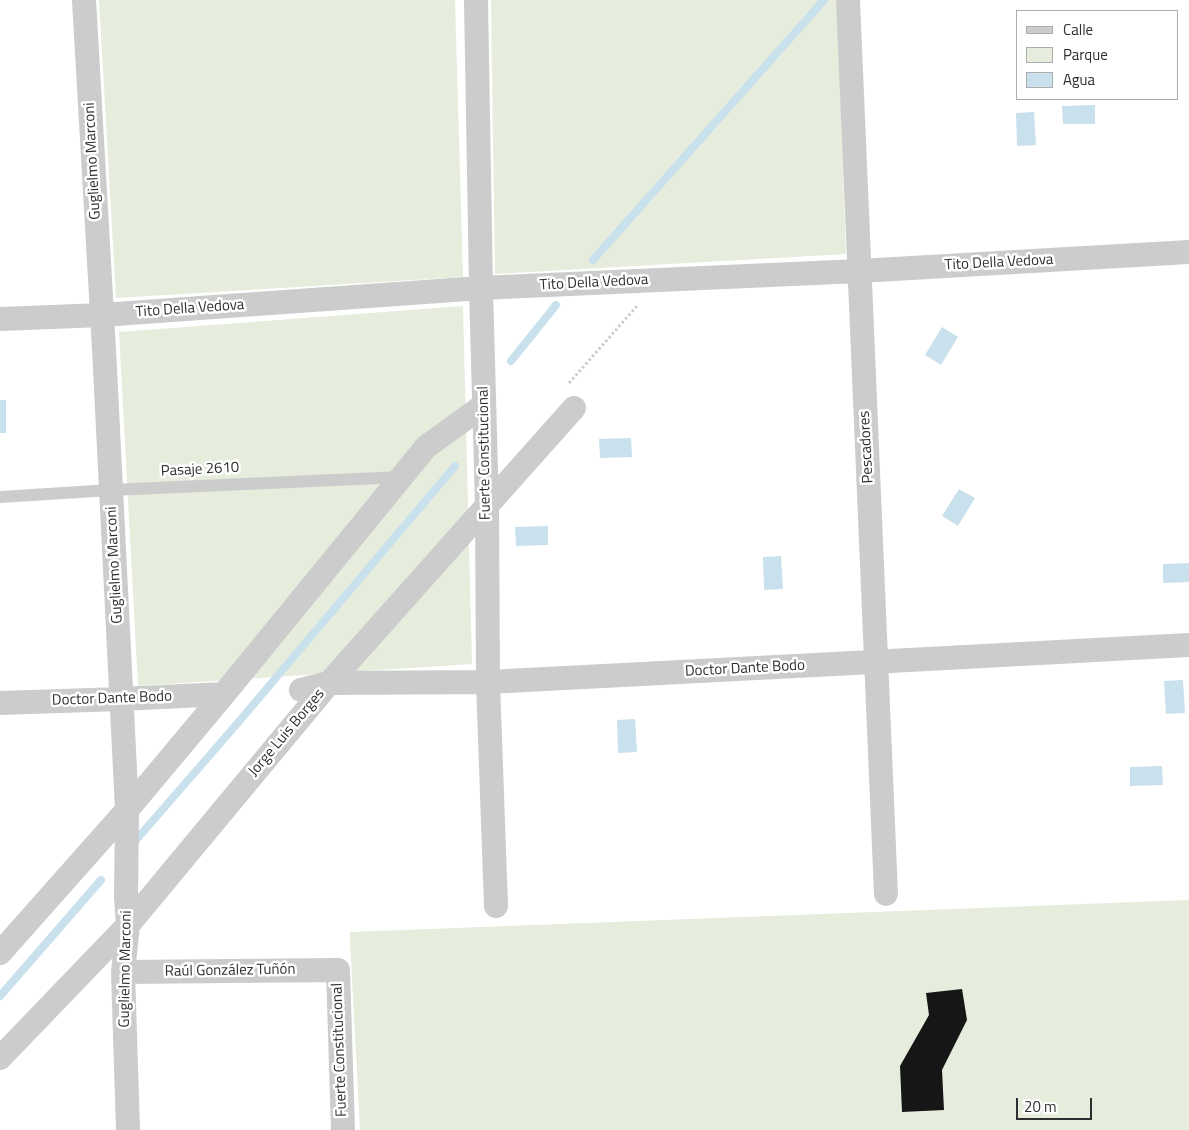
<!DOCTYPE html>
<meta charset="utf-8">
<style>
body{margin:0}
#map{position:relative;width:1189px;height:1130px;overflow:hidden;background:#fff;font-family:"Titillium Web",sans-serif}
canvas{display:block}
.legend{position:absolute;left:1016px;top:10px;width:162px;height:90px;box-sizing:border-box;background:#fff;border:1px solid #acacac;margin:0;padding:6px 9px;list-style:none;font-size:15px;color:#2f2f2f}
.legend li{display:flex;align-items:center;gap:10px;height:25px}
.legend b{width:25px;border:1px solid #acacac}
.scale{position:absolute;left:1016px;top:1098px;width:76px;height:22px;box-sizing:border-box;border:2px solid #2f2f2f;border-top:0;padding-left:6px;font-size:15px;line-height:18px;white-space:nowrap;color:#2f2f2f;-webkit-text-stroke:4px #fff;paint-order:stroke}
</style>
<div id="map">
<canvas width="1189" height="1130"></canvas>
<ul class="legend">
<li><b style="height:6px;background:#ccc"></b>Calle</li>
<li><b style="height:14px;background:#e6eddd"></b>Parque</li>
<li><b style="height:14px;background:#c9e0ed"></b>Agua</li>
</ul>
<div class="scale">20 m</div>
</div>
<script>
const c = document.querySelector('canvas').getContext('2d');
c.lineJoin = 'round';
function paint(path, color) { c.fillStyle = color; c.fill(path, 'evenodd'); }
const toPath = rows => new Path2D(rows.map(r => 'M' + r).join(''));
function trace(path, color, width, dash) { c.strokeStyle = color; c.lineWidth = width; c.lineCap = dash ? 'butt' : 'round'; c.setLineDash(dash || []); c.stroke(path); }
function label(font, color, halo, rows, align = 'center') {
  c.font = font + ' "Titillium Web",sans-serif'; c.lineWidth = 5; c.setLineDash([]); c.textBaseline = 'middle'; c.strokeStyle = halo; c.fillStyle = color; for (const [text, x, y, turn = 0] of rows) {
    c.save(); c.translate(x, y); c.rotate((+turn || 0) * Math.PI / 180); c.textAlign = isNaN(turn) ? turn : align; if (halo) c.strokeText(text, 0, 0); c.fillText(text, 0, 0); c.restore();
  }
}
paint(toPath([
 [99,0,455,0,463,277,116,298],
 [491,0,837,0,846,254,495,274],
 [463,306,472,664,138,686,119,332],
 [1189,900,1189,1130,360,1130,350,941,350,932]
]), '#e6eddd');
paint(toPath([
 [1095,105,1095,124,1063,124,1062,106],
 [1034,112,1036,145,1017,146,1016,113],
 [942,327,958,337,941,365,925,355],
 [0,400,6,400,6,433,0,433],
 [631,438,632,457,600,458,599,439],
 [959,489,975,498,958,526,942,516],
 [548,526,548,545,516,546,515,527],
 [781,556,783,589,764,590,763,557],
 [1189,563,1189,582,1163,583,1163,564],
 [1183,680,1185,713,1166,714,1164,681],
 [635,719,637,752,618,753,617,720],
 [1162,766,1163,785,1130,786,1130,767]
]), '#c9e0ed');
trace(toPath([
 [593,260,824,0],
 [511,361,556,305],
 [136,840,236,725,455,466],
 [0,996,101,880]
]), '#c9e0ed', 8);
paint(toPath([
 [962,989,967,1020,942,1070,944,1110,902,1112,900,1066,929,1015,926,993]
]), '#161616');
trace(toPath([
 [569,383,637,306]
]), '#ccc', 3, [2.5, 2.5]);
trace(toPath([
 [0,497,111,490,402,477]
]), '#ccc', 12);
trace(toPath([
 [84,0,104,349,127,810,126,897,128,925,123,972,128,1130],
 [476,0,481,288,487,506,488,682,496,906],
 [848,0,886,894],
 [0,319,102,315,481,288,859,271,1189,252],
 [301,690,329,683,488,682,853,663,1189,645],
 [0,703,121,699,224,694],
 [0,953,127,810,224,694,426,447,484,405],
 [123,972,338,970,343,1130],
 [0,1058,128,925,329,683,574,408]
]), '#ccc', 24);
label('15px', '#2f2f2f', '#fff', [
 ["Guglielmo Marconi",93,161,-93],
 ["Tito Della Vedova",999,263,-3],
 ["Tito Della Vedova",594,283,-3],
 ["Tito Della Vedova",190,309,-4],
 ["Pescadores",867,447,-93],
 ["Fuerte Constitucional",485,453,-91],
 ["Pasaje 2610",200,470,-3],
 ["Guglielmo Marconi",115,565,-93],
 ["Doctor Dante Bodo",745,669,-3],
 ["Doctor Dante Bodo",112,699,-2],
 ["Jorge Luis Borges",287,733,-50],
 ["Guglielmo Marconi",126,969,-89],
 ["Raúl González Tuñón",230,971,-1],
 ["Fuerte Constitucional",340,1050,-92]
]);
</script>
